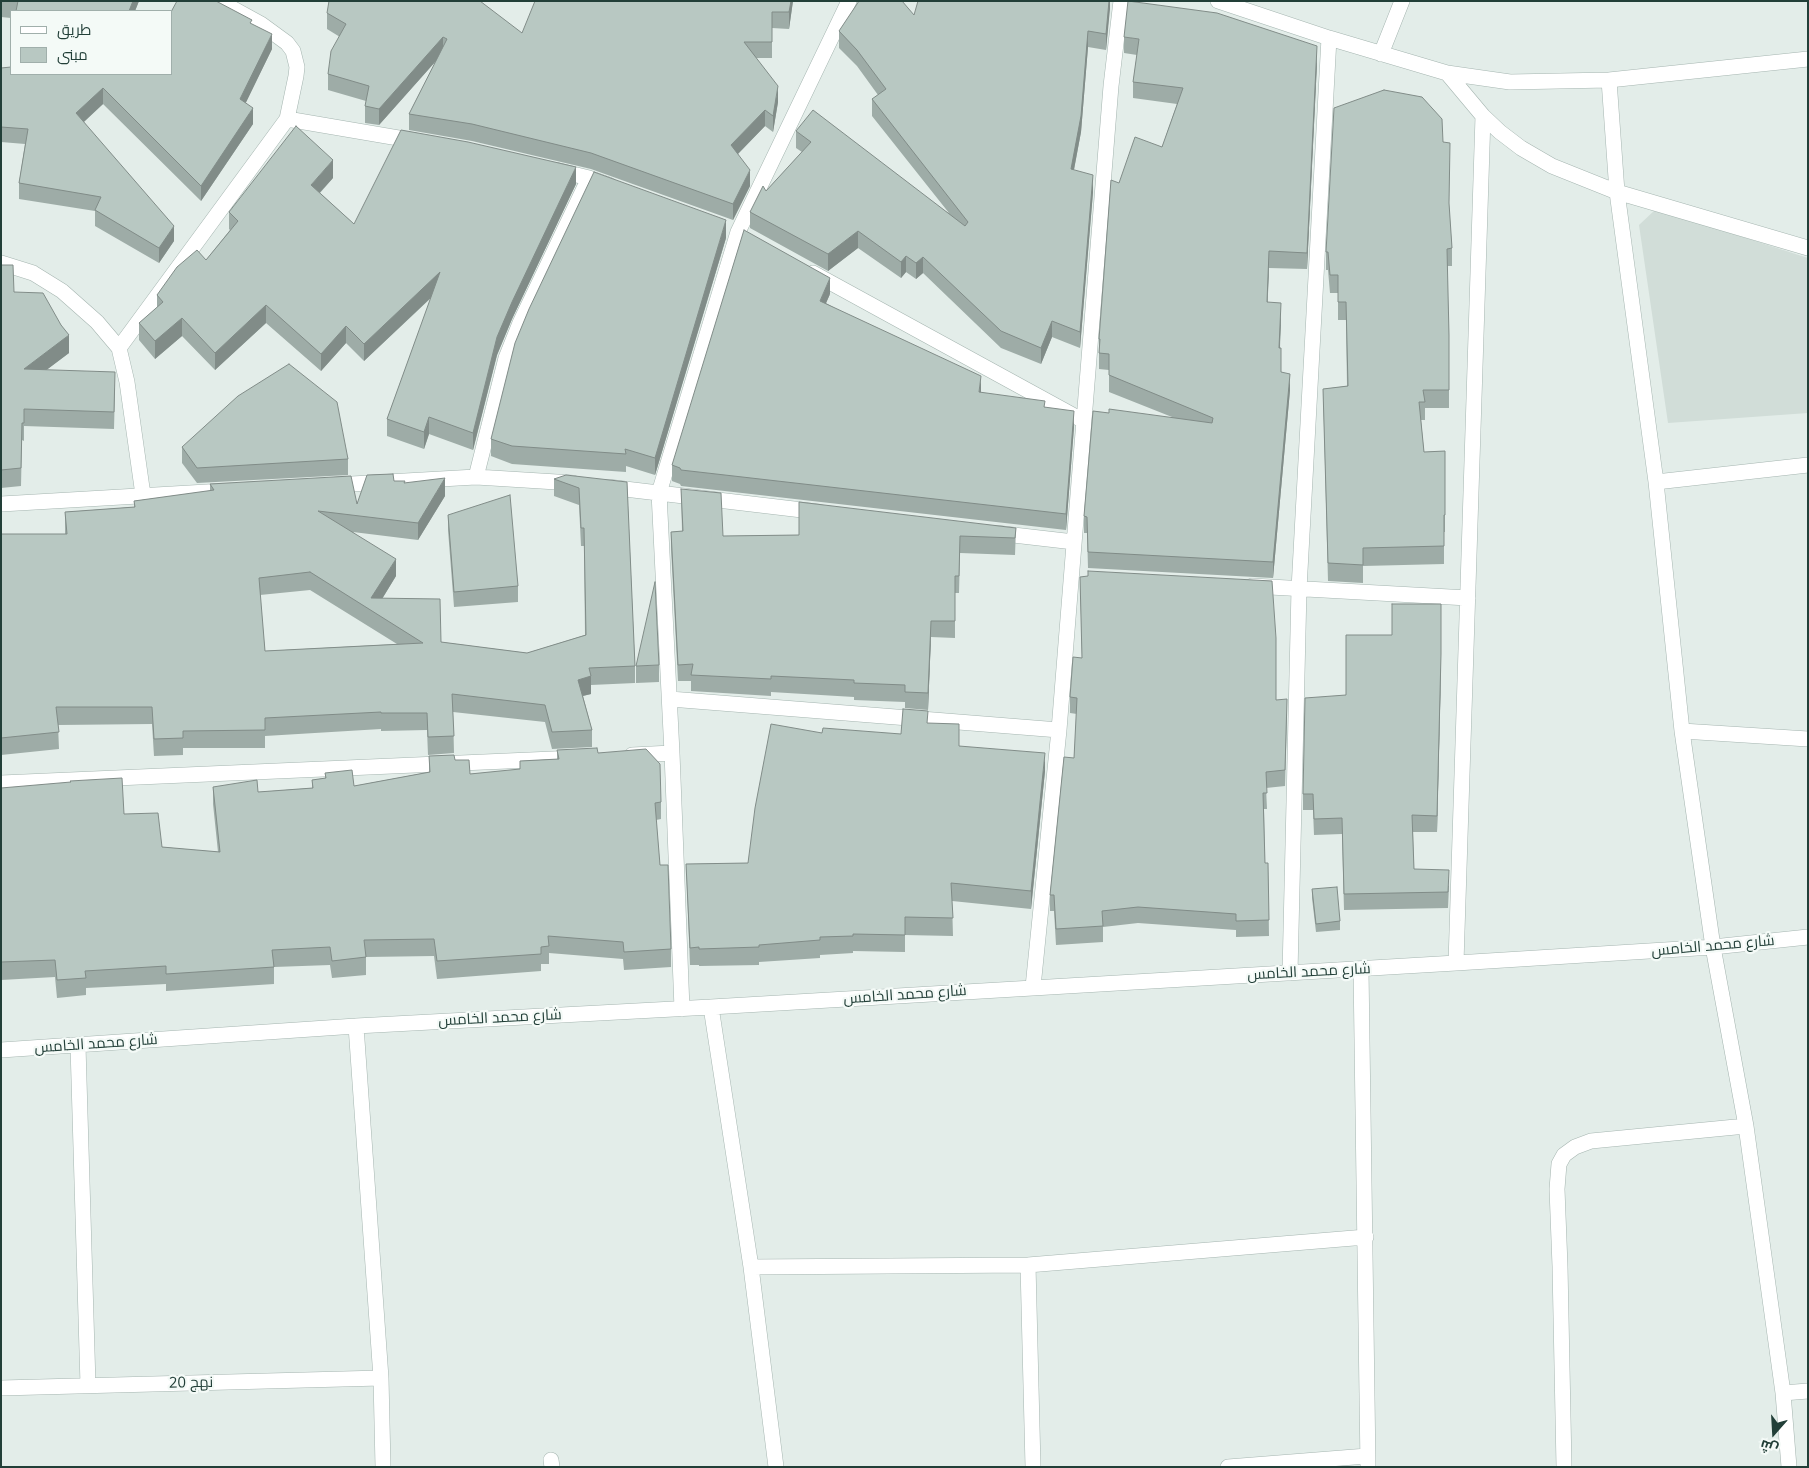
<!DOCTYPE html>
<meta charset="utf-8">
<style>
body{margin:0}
#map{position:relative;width:1809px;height:1468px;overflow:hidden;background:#e3ede9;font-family:"Open Sans",Cairo,sans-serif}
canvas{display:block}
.frame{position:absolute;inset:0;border:2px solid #223f38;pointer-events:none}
.legend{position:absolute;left:10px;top:10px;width:162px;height:65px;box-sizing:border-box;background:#f4faf7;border:1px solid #a0afab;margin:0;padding:6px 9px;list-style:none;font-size:15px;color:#223f38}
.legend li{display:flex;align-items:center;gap:10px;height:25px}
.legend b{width:25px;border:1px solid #a0afab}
.north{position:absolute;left:1749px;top:1408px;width:50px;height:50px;-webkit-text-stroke:4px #f4faf7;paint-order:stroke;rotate:199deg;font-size:14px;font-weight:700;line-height:20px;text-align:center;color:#223f38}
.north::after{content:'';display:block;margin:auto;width:18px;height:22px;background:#223f38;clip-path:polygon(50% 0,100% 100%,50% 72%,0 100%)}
</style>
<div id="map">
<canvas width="1809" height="1468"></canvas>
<div class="frame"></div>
<ul class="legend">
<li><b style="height:6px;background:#fff"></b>طريق</li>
<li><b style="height:14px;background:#b8c8c2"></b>مبنى</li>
</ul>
<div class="north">ش</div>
</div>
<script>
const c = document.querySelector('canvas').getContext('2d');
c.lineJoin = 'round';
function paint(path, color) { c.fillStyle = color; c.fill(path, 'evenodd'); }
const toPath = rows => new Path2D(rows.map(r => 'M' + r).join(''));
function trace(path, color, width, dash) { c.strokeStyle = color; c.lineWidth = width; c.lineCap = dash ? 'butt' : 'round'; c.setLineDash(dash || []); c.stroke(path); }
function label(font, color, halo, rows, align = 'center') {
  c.font = font + ' "Open Sans",Cairo,sans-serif'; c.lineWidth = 4.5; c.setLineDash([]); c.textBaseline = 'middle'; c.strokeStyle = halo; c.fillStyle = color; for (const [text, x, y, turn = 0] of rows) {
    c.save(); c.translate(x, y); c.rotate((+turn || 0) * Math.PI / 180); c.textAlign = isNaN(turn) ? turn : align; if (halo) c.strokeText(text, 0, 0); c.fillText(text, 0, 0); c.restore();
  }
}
paint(toPath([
 [1656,209,1808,258,1808,413,1668,423,1639,225]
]), '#d1ddd8');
const minor = toPath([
 [1218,1,1329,38,1447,73,1510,82,1609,80,1808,59],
 [1381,54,1402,1],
 [1447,73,1483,116,1500,132,1521,148,1552,166,1617,192,1808,248],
 [1609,80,1617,192,1656,482,1682,731,1713,947,1746,1126,1783,1393,1789,1467],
 [287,119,416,141],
 [556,170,589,178,609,185],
 [1,263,33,273,62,291,97,322,119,348,127,382,143,495],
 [813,273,1078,418],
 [119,348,287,119,296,76,297,67,293,51,287,43,261,24,219,1],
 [476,477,506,358,520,323,589,178],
 [1656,482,1808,465],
 [334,485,476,477,573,483],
 [608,487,819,512],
 [1,504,224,491],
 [996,533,1074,542],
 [1252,586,1468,598],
 [670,699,1059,730],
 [1682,731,1808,739],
 [632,755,672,753],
 [1,783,576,758],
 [1456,963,1483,116],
 [1361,969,1368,1467],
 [1290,973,1299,589,1329,38],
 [1033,987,1059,730,1111,86,1121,1],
 [711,1007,751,1267,776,1467],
 [682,1009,672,753,659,493,738,232,849,1],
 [356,1026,381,1378,383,1467],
 [78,1046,88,1385],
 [1,1050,356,1026,711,1007,1456,963,1713,947,1808,937],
 [1028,1265,1033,1467],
 [751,1267,1028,1265,1366,1237],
 [1,1388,381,1378],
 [1783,1393,1808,1391],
 [551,1460,552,1467],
 [1228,1467,1367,1456],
 [1564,1467,1560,1266,1557,1189,1559,1164,1564,1155,1575,1147,1591,1141,1746,1126]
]);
trace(minor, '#a5b5b0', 16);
trace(minor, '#fff', 15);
paint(toPath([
 [1,1,139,1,135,11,11,11,11,18,1,17],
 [793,1,789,29,772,28,772,58,756,58,778,102,773,132,765,126,738,154,750,186,733,220,591,169,472,141,409,130,409,114,436,61,379,125,365,123,365,106,366,101,328,90,328,74,340,37,327,29,327,13,522,33],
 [1110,1,1106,50,1088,47,1081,132,1074,170,1093,192,1080,348,1052,337,1041,364,1001,348,923,273,916,279,906,272,901,278,858,248,828,271,750,228,750,212,766,191,802,152,796,148,796,131,949,213,872,116,872,99,878,95,857,66,839,48,839,31,914,15],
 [252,24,272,49,245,103,253,124,201,201,103,104,84,122,174,241,159,263,95,226,95,211,19,199,19,183,25,144,1,142,1,68,171,74],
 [1124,37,1317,63,1307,269,1269,268,1267,302,1281,319,1280,348,1281,372,1290,390,1273,578,1088,568,1087,533,1084,533,1084,516,1172,417,1109,392,1109,370,1099,369,1099,339,1119,183,1162,147,1177,104,1133,98,1133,82,1137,55,1124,53],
 [1443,142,1449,205,1452,248,1452,266,1447,266,1449,335,1449,408,1425,408,1425,420,1421,420,1424,452,1445,451,1445,532,1444,532,1444,564,1363,566,1363,583,1328,581,1323,389,1347,386,1346,320,1338,320,1338,293,1330,293,1328,270,1326,270,1326,252],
 [333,178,320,193,354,224,576,184,512,319,497,355,473,450,429,434,424,449,387,436,387,419,431,298,364,361,346,343,321,371,266,323,215,370,182,336,155,359,139,340,139,323,157,308,157,295,206,260,230,230,229,229,229,212],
 [726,238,655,475,626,466,626,472,512,464,491,456,491,439],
 [1,265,14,292,61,325,69,353,46,370,115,389,114,429,24,426,24,441,22,440,21,486,1,488],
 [830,294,826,303,981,393,1045,407,1074,427,1066,530,681,486,680,484,672,481,672,465],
 [182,447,348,459,348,475,197,483,182,463],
 [554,479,627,482,635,666,635,683,591,685,591,694,583,696,592,730,592,747,552,749,545,722,453,712,454,753,428,755,427,730,381,731,381,729,265,736,265,748,183,748,183,755,154,756,152,724,58,725,59,749,1,755,1,534,65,534,65,512,134,507,134,501,210,491,210,484,357,504,394,481,405,483,445,496,418,540,353,532,396,576,382,599,441,642,527,653,585,635,584,546,581,546,579,505,554,496],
 [310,590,397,644,265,651,260,595],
 [681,489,723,536,799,535,1016,528,1015,555,960,553,959,593,955,593,955,638,931,637,928,710,905,708,905,702,854,700,854,697,771,692,771,696,691,691,691,681,678,681,671,548,671,532,682,531],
 [448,515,518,586,518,602,454,607,448,530],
 [1080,577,1276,700,1287,715,1285,786,1266,788,1267,809,1264,809,1265,863,1268,863,1269,936,1236,937,1236,930,1138,923,1103,927,1103,942,1056,945,1054,911,1050,911,1050,895,1074,758,1077,714,1070,713,1070,697,1082,658],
 [1392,635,1441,670,1437,832,1413,832,1414,869,1449,886,1448,908,1344,910,1342,834,1314,835,1313,810,1303,810,1303,794,1346,695],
 [659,665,659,682,636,683,636,666],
 [928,723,959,746,1045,771,1031,909,952,901,953,936,905,935,905,952,853,951,853,953,820,955,820,958,759,962,759,965,699,966,699,965,690,965,686,864,748,863,822,733,901,734],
 [557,750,598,753,661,802,661,819,656,820,660,865,671,949,671,967,624,970,623,959,549,953,549,964,541,964,541,971,437,979,434,956,366,957,366,975,332,978,330,965,274,967,274,984,166,991,166,984,86,988,86,995,57,998,55,977,1,980,1,788,124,814,162,847,218,852,213,804,213,787,258,792,312,788,312,780,325,778,325,773,354,786,429,772,429,756,455,760,470,774,520,770,520,761,557,759],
 [1312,889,1340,921,1340,930,1316,932,1312,898]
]), '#9eaca7');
paint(toPath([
 [133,1,139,1,135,11,129,11],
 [791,1,793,1,789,29,789,12],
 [1109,1,1110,1,1110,9,1106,50,1106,34],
 [1088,31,1088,47,1081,132,1071,185,1071,169],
 [272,34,272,49,240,115,240,99],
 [443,37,443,53,379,125,379,109],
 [1317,46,1317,63,1307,269,1307,253],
 [778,86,778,102,773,132,773,116],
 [103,88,103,104,76,129,76,113],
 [253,108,253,124,201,201,201,186],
 [765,110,765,126,731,161,731,145],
 [333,160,333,178,311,202,311,185],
 [576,167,576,184,512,319,497,355,473,450,473,433,497,337,512,302],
 [750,170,750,186,733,220,733,204],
 [1093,175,1093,192,1080,348,1080,332],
 [726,220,726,238,655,475,655,458],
 [174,226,174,241,159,263,159,248],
 [858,231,858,248,828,271,828,254],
 [1269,251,1269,268,1267,319,1267,302],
 [906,256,906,272,901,278,901,262],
 [923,257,923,273,916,279,916,263],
 [440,272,440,289,364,361,364,344],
 [830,278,830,294,820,317,820,301],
 [1281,303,1281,319,1279,364,1279,348],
 [266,305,266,323,215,370,215,353],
 [182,318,182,336,155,359,155,341],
 [1052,321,1052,337,1041,364,1041,348],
 [346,326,346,343,321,371,321,354],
 [69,335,69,353,24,387,24,369],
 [1290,374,1290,390,1273,578,1273,562],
 [981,376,981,392,979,408,979,392],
 [1074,411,1074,427,1066,530,1066,514],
 [429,417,429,434,424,449,424,432],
 [445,478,445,496,418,540,418,523],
 [396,559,396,576,374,612,371,598],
 [931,621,931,637,928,710,928,693],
 [1441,654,1441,670,1437,832,1437,816],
 [591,676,591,694,578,697,578,680],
 [1045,753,1045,771,1031,909,1031,891]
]), '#818c88');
const building = toPath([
 [16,1,133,1,129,11,16,11,18,1,16,1],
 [177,1,216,1,252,20,250,23,272,34,240,99,253,108,201,186,103,88,76,113,174,226,159,248,95,210,101,197,19,183,28,129,1,127,1,68,11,67,11,74,171,74,171,12,177,1],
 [329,1,480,1,522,33,535,1,791,1,789,12,772,12,772,42,744,42,778,86,773,116,765,110,731,145,750,170,733,204,591,153,472,124,409,114,447,39,443,37,379,109,365,106,369,86,328,74,331,51,346,24,327,13,329,1],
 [859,1,902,1,914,15,918,1,1109,1,1106,34,1088,31,1081,116,1071,169,1093,175,1080,332,1052,321,1041,348,1001,331,923,257,916,263,906,256,901,262,858,231,828,254,750,212,763,186,766,191,811,142,796,131,813,110,965,226,968,222,872,99,886,89,857,50,839,31,859,1],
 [1128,1,1217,13,1317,46,1307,253,1269,251,1267,302,1281,303,1279,348,1281,348,1281,372,1290,374,1273,562,1088,552,1087,517,1084,516,1093,411,1109,413,1109,409,1212,423,1213,418,1109,375,1109,354,1099,353,1100,339,1099,339,1111,180,1119,183,1135,137,1162,147,1183,88,1133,82,1139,39,1124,37,1128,1],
 [1384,90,1422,97,1442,119,1443,142,1450,143,1449,203,1452,248,1447,249,1449,335,1449,390,1423,390,1425,402,1419,402,1424,452,1445,451,1445,515,1444,515,1444,546,1363,548,1363,565,1328,563,1323,389,1348,386,1346,302,1338,302,1338,275,1330,275,1328,252,1326,252,1334,108,1384,90],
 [296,126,333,160,311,185,354,224,401,130,468,142,576,167,512,302,497,337,473,433,429,417,424,432,387,419,440,272,364,344,346,326,321,354,266,305,215,353,182,318,155,341,139,323,163,302,157,295,177,267,197,250,206,260,238,221,229,212,296,126],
 [594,172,726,220,655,458,625,449,626,454,512,446,491,439,515,343,529,309,594,172],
 [744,230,830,278,820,301,981,376,979,392,1045,401,1044,407,1074,411,1066,514,681,470,680,468,672,465,744,230],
 [1,265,13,265,14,292,43,293,61,325,69,335,24,369,115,372,114,412,24,409,24,423,22,423,21,468,1,470,1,265],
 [289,364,337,402,348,459,197,468,182,447,238,396,289,364],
 [393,474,394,481,405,481,404,483,445,478,418,523,318,511,396,559,371,598,440,599,441,642,527,653,586,635,584,528,581,528,579,488,554,479,566,475,627,482,635,666,589,668,591,676,578,680,592,730,552,732,545,705,452,694,454,736,428,737,427,713,381,713,381,712,265,718,265,730,183,731,183,738,154,739,152,707,56,707,59,732,1,738,1,534,67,534,65,512,135,507,134,501,214,490,210,484,351,476,357,504,367,475,393,474],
 [310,572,423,643,265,651,259,578,310,572],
 [681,489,721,493,723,536,799,535,799,502,1016,528,1015,538,960,536,959,576,955,576,955,621,931,621,928,693,905,692,905,685,854,683,854,680,771,676,771,679,691,675,693,664,678,665,671,532,683,531,681,489],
 [510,495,518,586,454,592,448,515,510,495],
 [1088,571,1272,581,1276,638,1276,700,1287,699,1285,770,1266,772,1267,793,1263,793,1265,863,1268,863,1269,920,1236,921,1236,914,1138,907,1102,911,1103,926,1056,929,1054,895,1050,895,1064,757,1074,758,1077,698,1070,697,1073,657,1082,658,1080,577,1088,576,1088,571],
 [655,582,659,665,636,666,655,582],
 [1392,604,1441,604,1441,654,1437,816,1412,815,1414,869,1449,870,1448,892,1344,894,1342,818,1314,819,1313,794,1303,794,1305,698,1346,695,1346,635,1392,635,1392,604],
 [903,709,928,711,927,723,959,724,959,746,1045,753,1031,891,951,883,953,918,905,917,905,935,853,934,853,936,820,937,820,940,759,945,759,947,699,949,699,947,690,948,686,864,748,863,755,808,771,724,822,733,823,728,901,734,903,709],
 [597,748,598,753,646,749,660,764,661,802,655,803,660,865,668,865,671,949,624,952,623,942,548,936,549,946,541,947,541,954,437,961,434,939,364,940,366,957,332,961,330,947,272,950,274,967,166,974,166,966,85,971,86,978,57,980,55,960,1,962,1,788,71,782,70,781,122,778,124,814,158,813,162,847,220,852,213,787,257,780,258,792,313,788,312,780,326,778,325,773,352,770,354,786,430,772,429,756,454,755,455,760,469,760,470,774,520,769,520,761,559,759,557,750,597,748],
 [1337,887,1340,921,1316,924,1312,889,1337,887]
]);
paint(building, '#b8c8c2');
trace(building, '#818c88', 1);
label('15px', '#223f38', '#f4faf7', [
 ["شارع محمد الخامس",1713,946,-5],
 ["شارع محمد الخامس",1309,972,-3],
 ["شارع محمد الخامس",905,995,-4],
 ["شارع محمد الخامس",500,1018,-3],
 ["شارع محمد الخامس",96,1044,-4],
 ["نهج 20",191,1383,-1]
]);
</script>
